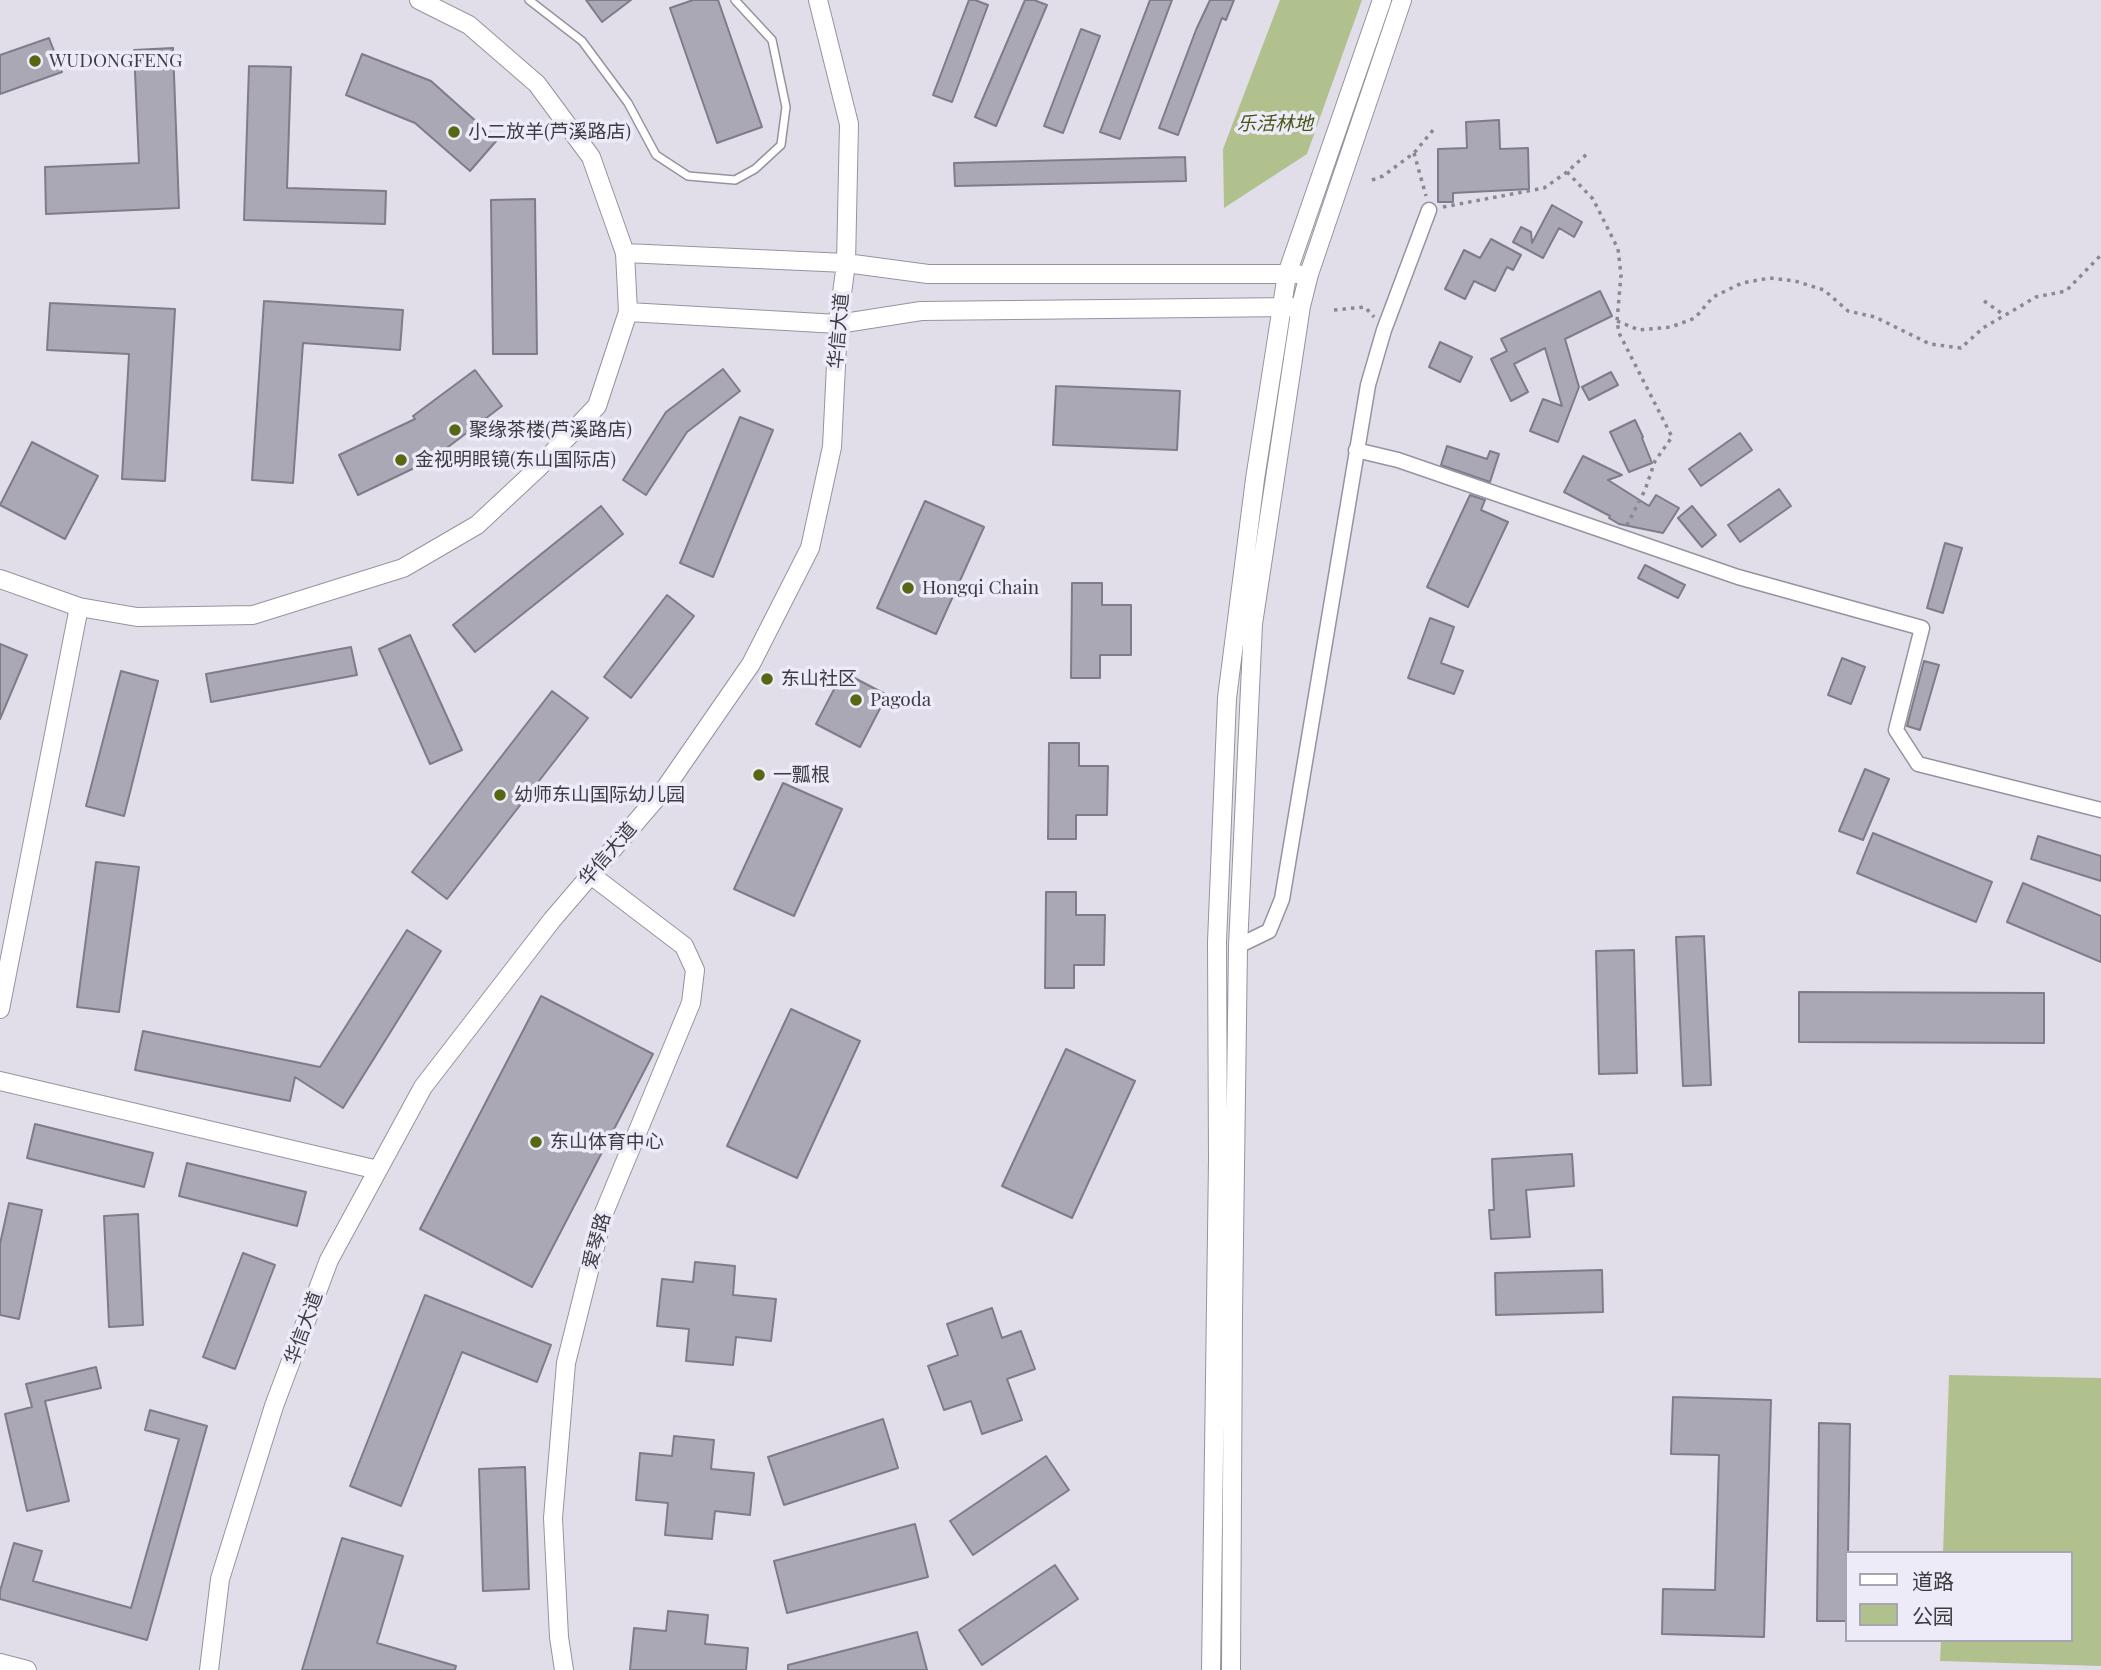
<!DOCTYPE html>
<meta charset="utf-8">
<style>
body{margin:0}
#map{position:relative;width:2101px;height:1670px;overflow:hidden;background:#e1deea;font-family:"Playfair Display","Noto Sans SC",serif}
canvas{display:block}
.legend{position:absolute;left:1845px;top:1551px;width:228px;height:91px;box-sizing:border-box;background:#eeebf8;border:2px solid #a7a5af;margin:0;padding:9px 12px;list-style:none;font-size:21px;color:#3d3c41}
.legend li{display:flex;align-items:center;gap:14px;height:35px}
.legend b{width:35px;border:2px solid #a7a5af}
</style>
<div id="map">
<canvas width="2101" height="1670"></canvas>
<ul class="legend">
<li><b style="height:9px;background:#fff"></b>道路</li>
<li><b style="height:19px;background:#b1c18e"></b>公园</li>
</ul>
</div>
<script>
const c = document.querySelector('canvas').getContext('2d');
c.lineJoin = 'round';
function paint(path, color) { c.fillStyle = color; c.fill(path, 'evenodd'); }
const toPath = rows => new Path2D(rows.map(r => 'M' + r).join(''));
function trace(path, color, width, dash) { c.strokeStyle = color; c.lineWidth = width; c.lineCap = dash ? 'butt' : 'round'; c.setLineDash(dash || []); c.stroke(path); }
function label(font, color, halo, rows, align = 'center') {
  c.font = font + ' "Playfair Display","Noto Sans SC",serif'; c.lineWidth = 7; c.setLineDash([]); c.textBaseline = 'middle'; c.strokeStyle = halo; c.fillStyle = color; for (const [text, x, y, turn = 0] of rows) {
    c.save(); c.translate(x, y); c.rotate((+turn || 0) * Math.PI / 180); c.textAlign = isNaN(turn) ? turn : align; if (halo) c.strokeText(text, 0, 0); c.fillText(text, 0, 0); c.restore();
  }
}
paint(toPath([
 [1280,0,1362,0,1307,154,1224,208,1223,149],
 [1949,1375,2101,1378,2101,1666,1940,1661,1941,1640,2071,1640,2071,1553,1943,1553]
]), '#b1c18e');
const building = toPath([
 [586,0,631,0,602,22,586,0],
 [693,0,718,0,762,127,717,143,670,8,693,0],
 [969,0,975,0,988,5,952,102,933,95,969,0],
 [1025,0,1034,0,1047,5,996,126,975,117,1025,0],
 [1150,0,1172,0,1120,139,1100,132,1150,0],
 [1210,0,1234,0,1226,20,1222,18,1178,135,1159,128,1196,30,1210,0],
 [1081,29,1100,36,1063,133,1044,126,1081,29],
 [49,38,62,72,0,94,0,55,49,38],
 [173,48,179,208,46,214,45,167,139,163,134,50,173,48],
 [362,54,431,81,497,140,470,171,415,123,346,95,362,54],
 [249,66,291,67,287,188,386,191,385,224,244,220,249,66],
 [1499,120,1500,149,1528,148,1529,189,1453,193,1453,202,1438,202,1438,149,1467,148,1466,122,1499,120],
 [1185,157,1186,181,955,186,954,163,1185,157],
 [535,199,537,354,493,354,491,200,535,199],
 [1552,205,1582,222,1574,237,1559,228,1543,258,1513,242,1521,227,1531,232,1532,243,1552,205],
 [1491,239,1521,255,1513,270,1507,267,1495,291,1474,281,1465,299,1445,289,1464,250,1480,258,1491,239],
 [1600,291,1612,316,1565,339,1579,387,1558,442,1530,431,1543,399,1562,406,1545,348,1514,364,1528,392,1511,401,1491,359,1507,351,1501,339,1600,291],
 [264,301,403,310,400,350,303,343,293,483,252,480,264,301],
 [50,303,175,309,165,481,122,479,129,354,47,350,50,303],
 [1440,342,1472,357,1460,382,1429,367,1440,342],
 [723,369,740,391,687,432,646,495,623,480,666,412,723,369],
 [475,370,502,406,431,460,358,495,339,455,415,419,413,416,475,370],
 [1611,372,1618,385,1589,400,1582,387,1611,372],
 [1056,386,1180,391,1177,450,1053,445,1056,386],
 [740,417,773,430,713,577,680,563,740,417],
 [1635,420,1643,437,1642,438,1652,463,1629,472,1610,432,1635,420],
 [1740,433,1752,450,1701,486,1689,469,1740,433],
 [32,442,98,476,65,539,0,505,32,442],
 [1447,446,1487,459,1490,451,1499,454,1490,482,1441,465,1447,446],
 [1583,456,1622,475,1608,480,1649,506,1656,495,1679,508,1663,533,1619,524,1609,518,1610,516,1564,492,1583,456],
 [1779,489,1791,506,1740,542,1728,525,1779,489],
 [1470,495,1485,500,1481,510,1508,522,1468,607,1427,587,1470,495],
 [925,501,984,527,936,634,877,608,925,501],
 [601,506,623,534,475,652,453,625,601,506],
 [1692,506,1716,535,1702,547,1678,518,1692,506],
 [1945,543,1962,548,1943,613,1927,608,1945,543],
 [1645,565,1685,585,1678,598,1638,578,1645,565],
 [1072,583,1102,583,1102,605,1131,605,1131,655,1100,655,1100,678,1071,678,1072,583],
 [667,595,694,616,631,698,604,677,667,595],
 [1430,618,1454,627,1441,663,1463,671,1454,694,1408,678,1430,618],
 [410,635,462,750,430,764,379,649,410,635],
 [0,644,27,655,0,719,0,644],
 [351,647,357,675,211,702,206,674,351,647],
 [1842,658,1865,667,1851,704,1828,695,1842,658],
 [1924,661,1939,665,1920,730,1907,726,1924,661],
 [121,671,158,681,124,816,86,806,121,671],
 [843,672,887,695,860,747,816,724,843,672],
 [552,691,588,718,447,899,412,872,552,691],
 [1049,743,1079,743,1079,766,1108,766,1107,815,1076,815,1076,839,1048,839,1049,743],
 [1865,769,1889,779,1863,840,1839,831,1865,769],
 [783,783,842,809,794,916,734,889,783,783],
 [1873,833,1992,882,1976,922,1857,873,1873,833],
 [2038,836,2101,856,2101,881,2031,859,2038,836],
 [96,862,139,867,119,1012,77,1007,96,862],
 [2023,883,2101,916,2101,962,2007,922,2023,883],
 [1046,892,1076,892,1076,915,1105,915,1104,965,1074,965,1074,988,1045,988,1046,892],
 [407,930,441,951,343,1108,295,1077,290,1101,135,1070,143,1031,320,1067,407,930],
 [1704,936,1711,1085,1683,1086,1676,937,1704,936],
 [1634,950,1637,1073,1599,1074,1596,951,1634,950],
 [1799,992,2044,993,2044,1043,1799,1042,1799,992],
 [541,996,653,1054,532,1287,420,1229,541,996],
 [791,1009,860,1041,797,1178,727,1146,791,1009],
 [1066,1049,1135,1081,1072,1218,1002,1186,1066,1049],
 [35,1124,153,1153,144,1187,27,1158,35,1124],
 [1572,1154,1574,1186,1526,1190,1530,1237,1491,1239,1489,1210,1494,1210,1492,1159,1572,1154],
 [187,1163,306,1192,297,1226,179,1196,187,1163],
 [9,1203,42,1210,19,1319,0,1315,0,1244,9,1203],
 [138,1214,143,1325,109,1327,104,1216,138,1214],
 [243,1253,275,1265,235,1369,203,1357,243,1253],
 [695,1262,735,1266,733,1295,776,1299,771,1341,736,1337,733,1365,686,1361,689,1329,657,1326,662,1279,693,1282,695,1262],
 [1602,1270,1603,1312,1496,1315,1495,1273,1602,1270],
 [425,1295,551,1345,537,1382,462,1352,401,1506,350,1486,425,1295],
 [992,1308,1002,1338,1021,1331,1035,1369,1007,1379,1022,1420,982,1434,971,1401,944,1410,928,1366,958,1355,947,1324,992,1308],
 [96,1367,101,1388,45,1401,69,1501,27,1511,5,1414,32,1407,26,1384,96,1367],
 [1673,1397,1771,1400,1764,1637,1662,1634,1663,1589,1715,1590,1719,1455,1671,1454,1673,1397],
 [150,1410,207,1426,147,1640,0,1599,0,1591,14,1543,42,1551,33,1581,131,1608,179,1439,145,1430,150,1410],
 [883,1419,898,1468,784,1505,768,1457,883,1419],
 [1819,1423,1850,1424,1847,1621,1817,1621,1819,1423],
 [674,1436,714,1440,711,1469,754,1473,750,1515,715,1511,712,1539,665,1535,668,1503,636,1500,640,1453,672,1456,674,1436],
 [1046,1456,1069,1490,973,1555,950,1521,1046,1456],
 [525,1467,529,1589,483,1591,479,1469,525,1467],
 [915,1524,928,1577,787,1613,774,1561,915,1524],
 [342,1538,403,1556,377,1643,456,1666,455,1670,302,1670,342,1538],
 [1055,1565,1078,1599,982,1665,959,1630,1055,1565],
 [668,1611,708,1615,705,1644,748,1648,746,1670,630,1670,634,1628,666,1631,668,1611],
 [917,1632,927,1670,788,1670,788,1665,917,1632]
]);
paint(building, '#aba8b5');
trace(building, '#7f7c87', 2);
const service = toPath([
 [529,0,582,41,628,103,656,155,688,176,735,180,755,169,781,145,786,107,772,40,735,0]
]);
const minor = toPath([
 [1356,450,1398,460,1738,577,1922,628,1896,730,1918,764,2101,810],
 [1238,946,1269,931,1282,899,1368,385,1384,330,1429,210]
]);
const tertiary = toPath([
 [625,253,846,263,928,274,1298,274],
 [628,312,838,324,921,311,1292,307],
 [0,579,79,607,137,617,253,615,403,568,477,525,537,469,597,406,628,312,625,253,591,157,537,84,469,25,419,0],
 [0,1009,79,607],
 [0,1081,378,1170],
 [0,1663,27,1670],
 [209,1670,220,1579,274,1406,329,1260,423,1087,552,920,666,787,751,664,810,548,832,447,838,324,846,263,849,124,818,0],
 [564,1670,559,1637,553,1518,566,1363,603,1215,691,1003,695,970,684,946,591,875],
 [1211,1670,1218,1160,1217,942,1227,698,1255,479,1287,274,1382,0],
 [1231,1670,1233,1314,1238,946,1253,624,1301,306,1309,274,1402,0]
]);
trace(service, '#96939f', 10);
trace(minor, '#96939f', 17);
trace(tertiary, '#96939f', 20);
trace(toPath([
 [1414,153,1426,196],
 [1567,172,1593,199,1618,249,1621,275,1617,321,1619,333,1672,437,1655,461,1645,490,1627,525],
 [1372,180,1383,176,1414,153,1434,129],
 [1443,207,1544,188,1567,172,1588,153],
 [1984,301,2004,315],
 [1334,310,1365,307,1374,317],
 [1617,321,1639,330,1671,327,1695,318,1713,297,1742,283,1770,278,1795,281,1824,290,1848,311,1875,317,1930,344,1961,348,1983,328,2036,297,2066,291,2101,255]
]), '#8a8890', 3.5, [3.5, 5]);
trace(service, '#fff', 7);
trace(minor, '#fff', 14);
trace(tertiary, '#fff', 18);
for (const [x, y, r, color] of [
 [35,61,7,"#566814"],
 [454,132,7,"#566814"],
 [455,430,7,"#566814"],
 [401,460,7,"#566814"],
 [908,588,7,"#566814"],
 [767,679,7,"#566814"],
 [856,700,7,"#566814"],
 [759,775,7,"#566814"],
 [500,795,7,"#566814"],
 [536,1142,7,"#566814"]
]) { const dot = new Path2D(); dot.arc(x, y, r, 0, 2 * Math.PI); c.fillStyle = color; c.fill(dot); trace(dot, '#eeebf8', 2.5); }
label('19px', '#3d3c41', '#eeebf8', [
 ["WUDONGFENG",49,61],
 ["小二放羊(芦溪路店)",468,132],
 ["聚缘茶楼(芦溪路店)",469,430],
 ["金视明眼镜(东山国际店)",415,460],
 ["Hongqi Chain",922,588],
 ["东山社区",781,679],
 ["Pagoda",870,700],
 ["一瓢根",773,775],
 ["幼师东山国际幼儿园",514,795],
 ["东山体育中心",550,1142]
], 'left');
label('italic 19px', '#485718', '#eeebf8', [
 ["乐活林地",1275,124]
]);
label('19px', '#3d3c41', '#eeebf8', [
 ["华信大道",839,331,-85],
 ["华信大道",608,854,-49],
 ["爱琴路",597,1241,-75],
 ["华信大道",304,1328,-70]
]);
</script>
